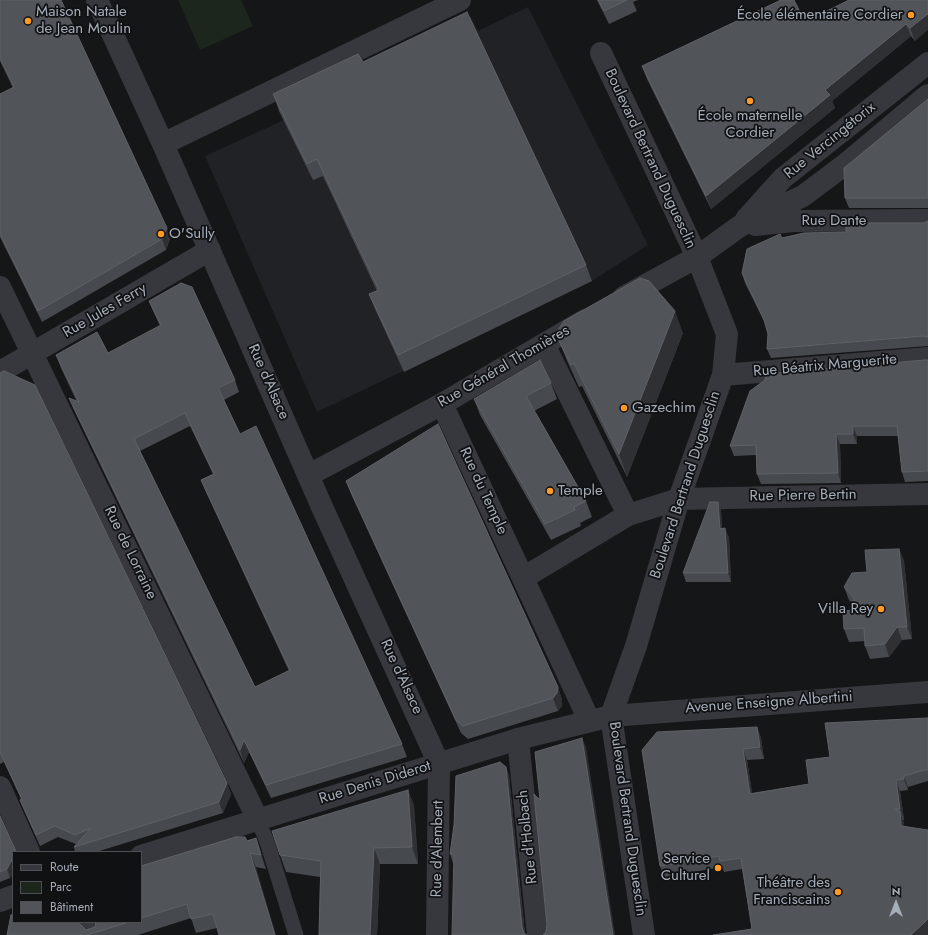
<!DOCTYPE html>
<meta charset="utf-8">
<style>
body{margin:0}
#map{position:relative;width:928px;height:935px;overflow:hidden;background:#151618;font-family:Jost,sans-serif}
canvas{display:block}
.legend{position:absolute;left:12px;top:851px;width:130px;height:72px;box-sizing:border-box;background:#101113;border:1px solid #4c5055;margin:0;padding:5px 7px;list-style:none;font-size:12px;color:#a6aeb9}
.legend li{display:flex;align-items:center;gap:8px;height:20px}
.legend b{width:20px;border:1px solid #4c5055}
.north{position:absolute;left:876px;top:883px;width:40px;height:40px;-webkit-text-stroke:3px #101113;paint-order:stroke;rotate:0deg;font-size:11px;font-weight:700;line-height:16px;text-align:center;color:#a6aeb9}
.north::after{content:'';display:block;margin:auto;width:14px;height:18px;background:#a6aeb9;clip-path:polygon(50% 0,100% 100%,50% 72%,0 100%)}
</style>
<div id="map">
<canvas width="928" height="935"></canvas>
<ul class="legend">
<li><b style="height:5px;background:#36383d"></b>Route</li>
<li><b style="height:11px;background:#1d261d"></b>Parc</li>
<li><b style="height:11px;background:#515459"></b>Bâtiment</li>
</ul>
<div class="north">N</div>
</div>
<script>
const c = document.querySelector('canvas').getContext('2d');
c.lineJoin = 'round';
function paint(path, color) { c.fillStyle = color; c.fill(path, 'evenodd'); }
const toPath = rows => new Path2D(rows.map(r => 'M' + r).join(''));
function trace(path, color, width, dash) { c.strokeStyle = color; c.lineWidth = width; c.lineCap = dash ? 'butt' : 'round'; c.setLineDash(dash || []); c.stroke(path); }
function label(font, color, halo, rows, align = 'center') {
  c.font = font + ' Jost,sans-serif'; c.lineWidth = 3.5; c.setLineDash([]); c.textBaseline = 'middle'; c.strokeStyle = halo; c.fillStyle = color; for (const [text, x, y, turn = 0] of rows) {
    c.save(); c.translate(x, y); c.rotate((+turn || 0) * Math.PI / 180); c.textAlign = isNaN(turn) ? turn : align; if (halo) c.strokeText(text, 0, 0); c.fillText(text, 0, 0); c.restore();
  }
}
paint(toPath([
 [528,7,648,245,592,281,317,412,205,156,284,120,364,70,471,17,478,31]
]), '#212225');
paint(toPath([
 [178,0,241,0,253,26,200,50]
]), '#1d261d');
trace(toPath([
 [258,820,267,842,296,935],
 [88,922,93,935]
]), '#36383d', 15);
trace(toPath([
 [97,0,163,144,322,507,439,764,437,935],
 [601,53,697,257,727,334,723,375,679,499,636,646,611,716,644,935],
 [163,144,460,0],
 [746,219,783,178,928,63],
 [755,225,794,221,928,220],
 [0,287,258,820],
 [624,297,697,257,740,226,803,196,847,163,928,95],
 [544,344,628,515],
 [0,372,210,250],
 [723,375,928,358],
 [442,404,589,720],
 [309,475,442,404,585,320],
 [523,578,628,515,679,499,928,494],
 [518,739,538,935],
 [0,787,29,852]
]), '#36383d', 22);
trace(toPath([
 [141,856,518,739,611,716,928,692],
 [0,901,13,896]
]), '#36383d', 22);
paint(toPath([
 [0,0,170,239,166,250,42,322,0,237,0,94,13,88,0,61],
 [597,0,638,0,633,2,637,11,609,24],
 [928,0,915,41,911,36,832,101,835,108,711,209,647,79,642,66,805,22],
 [363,62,586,265,592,281,404,372,376,311,369,294,377,291,323,176,313,180,279,111,273,94],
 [928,99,928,208,849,208,845,198],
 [928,221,928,346,771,358,767,349,768,334,766,325,745,283,742,273,782,238,846,232,924,223],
 [149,301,235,380,239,392,224,400,240,434,402,744,407,757,271,798,249,752,244,763,74,410,69,398,77,402,61,368,56,355,108,353,160,326,154,313],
 [190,426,213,474,201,480,206,492,289,671,255,687,140,451],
 [558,330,683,333,627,477,582,386,579,387,568,363,559,341,562,340],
 [925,360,928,360,928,481,905,482,902,472,898,436,857,436,857,444,840,444,841,483,761,484,757,474,756,455,734,456,730,446],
 [0,373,227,783,231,794,223,813,96,852,75,852,74,847,76,844,58,837,40,846,24,810,20,800,21,799,4,762,0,764],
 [551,383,557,399,534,411,586,501,592,517,580,523,581,526,551,540,480,415,474,399],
 [346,481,558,687,562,700,562,706,558,711,468,739,461,733,351,494],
 [718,502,721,511,722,529,729,537,731,582,686,582,683,573],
 [899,549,904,561,912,639,902,640,889,657,870,659,865,646,865,641,849,642,844,629,855,610,854,606,849,600,844,587,867,572],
 [928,718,928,781,908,787,908,790,900,791,904,820,903,820,904,826,928,830,928,934,927,935,752,929,742,869,724,872,722,867,664,877,660,866,757,727,761,738,764,759,747,760,752,793,809,784,830,757],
 [506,767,509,776,525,934,453,863,450,854],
 [408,790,414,806,418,864,380,864,377,935,319,935,320,877,286,872,280,855],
 [0,816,13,852,13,873,10,878,0,882],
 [256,838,266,869,256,867,217,928,196,933,191,918,138,935,7,935,13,922,79,922,80,925,86,930,95,927,96,922,141,922,141,866,247,841]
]), '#46494d');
paint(toPath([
 [928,14,928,30,915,41,910,28],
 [906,24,911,36,832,101,835,108,711,209,706,196,825,90],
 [167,228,170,239,166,250,162,239],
 [675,311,683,333,627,477,619,454],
 [853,426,857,436,857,444,853,434],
 [836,434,840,444,841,483,838,473],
 [718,502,721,511,723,538,720,529],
 [725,528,729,537,731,582,728,573],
 [899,549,904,561,912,639,907,627],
 [897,627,902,640,889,657,885,644],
 [558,687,562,700,562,706,558,711,553,698],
 [757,727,761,738,764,759,760,747],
 [582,738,586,747,615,935,613,935],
 [244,740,249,752,244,763,240,750],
 [743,749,747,760,754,805,750,794],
 [506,767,509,776,525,935,522,927],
 [904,776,908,787,908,790,904,779],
 [896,780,900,791,904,820,900,809],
 [227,783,231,794,223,813,219,802],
 [408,790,414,806,418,864,412,847],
 [900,812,904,823,906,837,901,826],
 [256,838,261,852,266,869,261,855],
 [374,848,380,864,377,935,370,935],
 [250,853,256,867,276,935,275,935],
 [13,858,13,873,10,878,7,869],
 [928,919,928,934,927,935,911,935]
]), '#2e3033');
const building = toPath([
 [0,0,61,0,167,228,162,239,38,311,0,234,0,94,14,87,0,58,0,0],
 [598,0,627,0,604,11,598,0],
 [781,0,794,0,805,22,849,0,928,0,928,14,910,28,906,24,825,90,830,95,706,196,642,66,781,0],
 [467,12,586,265,398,355,369,294,379,290,317,159,307,164,273,94,358,54,363,62,467,12],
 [928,99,928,198,845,198,844,168,928,99],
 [928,221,928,337,923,336,767,349,768,334,764,320,742,273,747,249,780,234,782,238,804,233,846,232,846,223,924,223,928,221],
 [640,278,649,281,675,311,619,454,574,363,571,365,559,341,562,339,558,330,564,321,640,278],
 [181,283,192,287,235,380,218,388,240,434,256,426,402,744,266,785,244,740,240,750,69,398,79,402,56,355,97,332,108,353,161,325,149,301,181,283],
 [185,413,214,474,201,480,290,670,255,687,134,439,185,413],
 [540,360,551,383,526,396,586,501,574,507,575,510,545,524,474,399,540,360],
 [925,360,928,360,928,471,902,472,897,426,853,426,853,434,836,434,838,473,757,474,756,445,730,446,750,391,765,380,766,374,925,360],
 [4,371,35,385,227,783,219,802,74,847,91,828,75,835,55,826,36,835,20,800,22,799,0,752,0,373,4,371],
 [438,424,558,687,557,693,553,698,463,726,456,720,346,481,438,424],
 [710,502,718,502,720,529,725,528,728,573,683,573,710,502],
 [899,549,907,627,897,627,885,644,865,646,864,628,844,629,843,611,863,609,854,610,854,598,844,587,852,573,867,572,865,550,899,549],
 [928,718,928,770,924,770,904,776,904,779,896,780,900,809,895,809,900,812,901,826,928,830,928,919,911,935,713,935,752,929,741,858,720,861,719,856,660,866,642,750,657,732,757,727,760,747,743,749,750,794,809,784,806,760,830,757,825,723,928,718],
 [582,738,613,935,543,935,546,932,547,925,534,794,540,800,535,752,582,738],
 [500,762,506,767,522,927,524,933,527,935,452,935,454,854,450,854,454,825,456,776,500,762],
 [408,790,412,847,374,848,370,935,319,935,321,861,280,855,272,831,408,790],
 [0,816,16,851,16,852,13,852,13,858,7,869,0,872,0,816],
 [236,837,245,837,247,841,256,838,261,855,250,853,275,935,219,935,213,914,191,919,187,904,141,918,141,866,236,837],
 [11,915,13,915,13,922,79,922,80,924,86,930,95,927,96,922,129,922,87,935,7,935,11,915]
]);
paint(building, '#515459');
trace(building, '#5e6268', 1);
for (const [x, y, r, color] of [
 [911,15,4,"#ff9a26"],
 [28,21,4,"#ff9a26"],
 [750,101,4,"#ff9a26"],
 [161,234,4,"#ff9a26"],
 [624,408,4,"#ff9a26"],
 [550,491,4,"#ff9a26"],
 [881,609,4,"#ff9a26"],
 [718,868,4,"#ff9a26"],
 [838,892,4,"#ff9a26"]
]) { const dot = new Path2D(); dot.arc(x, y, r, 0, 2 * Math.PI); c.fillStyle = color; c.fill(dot); trace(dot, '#101113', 1.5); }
label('15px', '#a6aeb9', '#101113', [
 ["Maison Natale",36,12],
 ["de Jean Moulin",36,29],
 ["École élémentaire Cordier",903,15,"right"],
 ["École maternelle",750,116,"center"],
 ["Cordier",750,133,"center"],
 ["O'Sully",169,234],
 ["Gazechim",632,408],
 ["Temple",558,491],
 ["Villa Rey",873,609,"right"],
 ["Service",710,859,"right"],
 ["Culturel",710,876,"right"],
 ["Théâtre des",830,883,"right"],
 ["Franciscains",830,900,"right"]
], 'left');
label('15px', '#a6aeb9', '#101113', [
 ["Rue Vercingétorix",830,141,-39],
 ["Boulevard Bertrand Duguesclin",650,159,65],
 ["Rue Dante",834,221],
 ["Rue Jules Ferry",105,311,-30],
 ["Rue Béatrix Marguerite",825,366,-5],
 ["Rue Général Thomières",504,367,-30],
 ["Rue d'Alsace",268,382,66],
 ["Boulevard Bertrand Duguesclin",686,485,-72],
 ["Rue du Temple",483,491,65],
 ["Rue Pierre Bertin",803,496,-1],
 ["Rue de Lorraine",130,553,64],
 ["Rue d'Alsace",401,677,65],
 ["Avenue Enseigne Albertini",769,703,-4],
 ["Rue Denis Diderot",375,783,-17],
 ["Boulevard Bertrand Duguesclin",627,819,82],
 ["Rue d'Holbach",528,837,-96],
 ["Rue d'Alembert",438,849,-89]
]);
</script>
